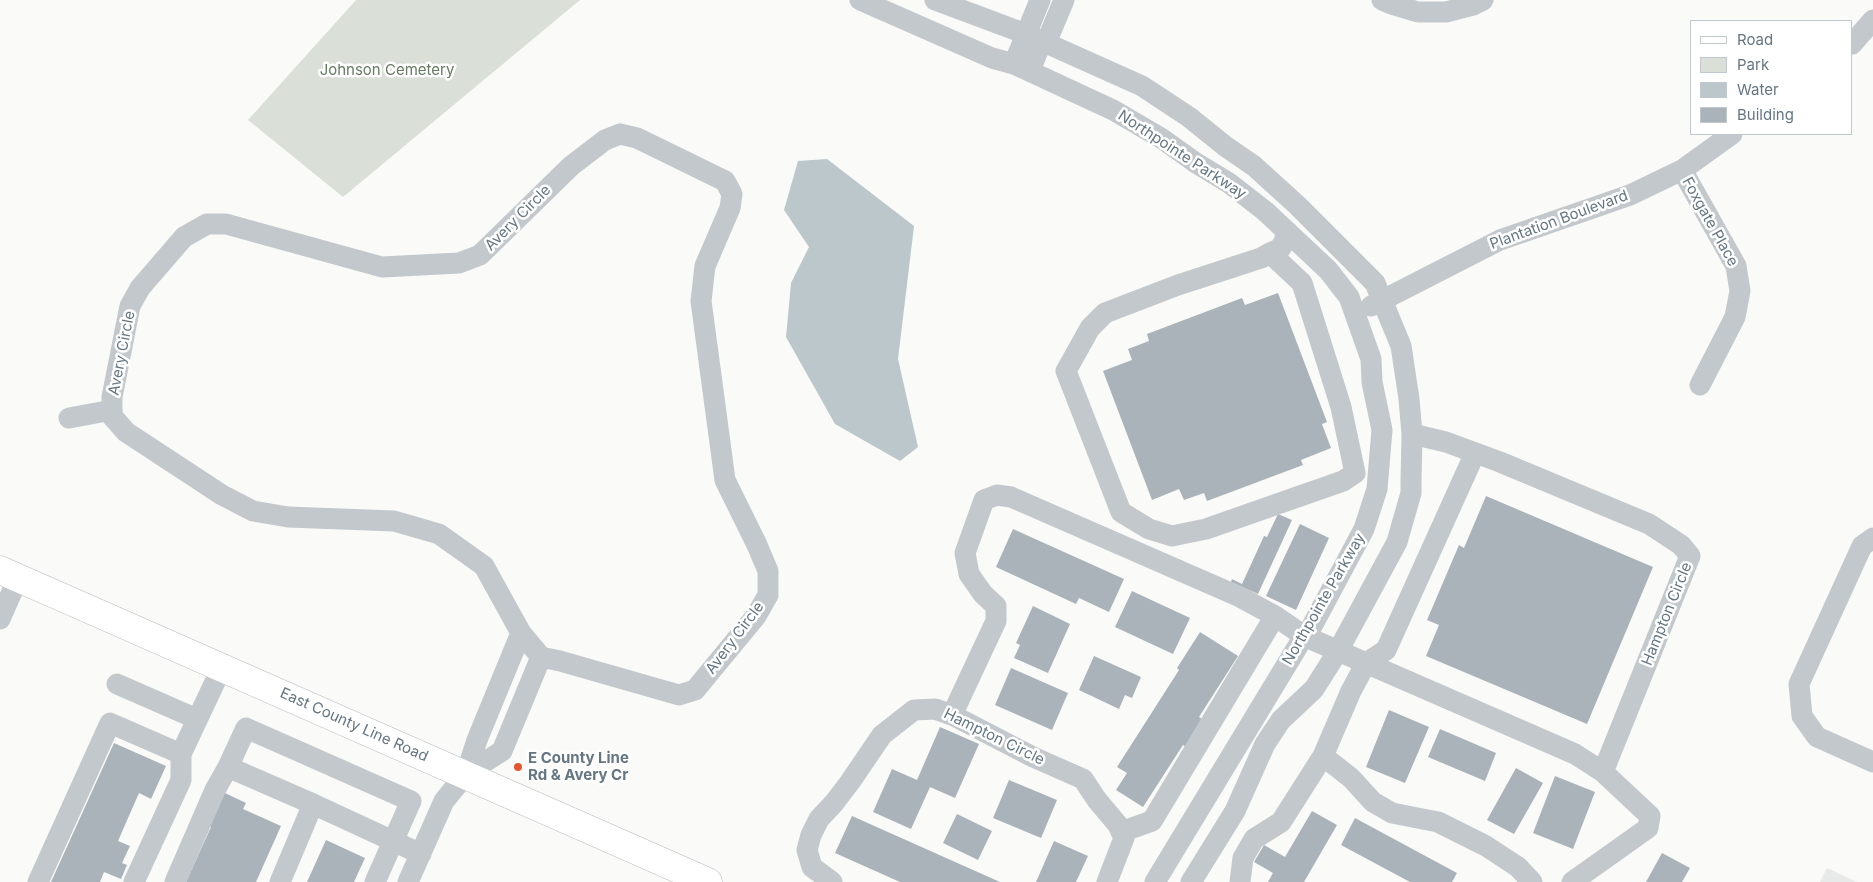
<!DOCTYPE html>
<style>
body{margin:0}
#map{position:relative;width:1873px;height:882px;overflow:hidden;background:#fafaf8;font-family:Inter,sans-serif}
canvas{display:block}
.legend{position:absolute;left:1690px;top:20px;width:162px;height:115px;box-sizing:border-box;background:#fff;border:1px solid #c1c8cd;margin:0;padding:6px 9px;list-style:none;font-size:15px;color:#657683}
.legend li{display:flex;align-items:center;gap:10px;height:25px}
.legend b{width:25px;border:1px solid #c1c8cd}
</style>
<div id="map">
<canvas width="1873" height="882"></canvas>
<ul class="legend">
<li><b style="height:6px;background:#fff"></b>Road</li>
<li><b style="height:14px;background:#dadfd7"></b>Park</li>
<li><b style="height:14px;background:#bbc7cb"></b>Water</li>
<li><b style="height:14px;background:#aab3b9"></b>Building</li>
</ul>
</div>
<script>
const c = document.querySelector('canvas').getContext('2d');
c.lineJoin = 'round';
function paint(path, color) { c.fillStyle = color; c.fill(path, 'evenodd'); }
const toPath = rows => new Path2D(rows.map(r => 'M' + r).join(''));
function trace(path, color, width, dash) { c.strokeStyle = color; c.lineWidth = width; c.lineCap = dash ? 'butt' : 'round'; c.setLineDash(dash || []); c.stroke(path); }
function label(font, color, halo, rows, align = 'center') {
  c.font = font + ' Inter,sans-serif'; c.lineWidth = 5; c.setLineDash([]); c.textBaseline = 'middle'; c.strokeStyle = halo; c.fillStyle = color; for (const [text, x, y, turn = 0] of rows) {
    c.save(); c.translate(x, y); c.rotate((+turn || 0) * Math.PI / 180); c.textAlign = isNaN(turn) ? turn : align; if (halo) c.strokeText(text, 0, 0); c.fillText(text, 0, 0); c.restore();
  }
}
paint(toPath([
 [1827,868,1857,882,1820,882]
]), '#e8e9e9');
paint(toPath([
 [356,0,580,0,343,197,248,120]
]), '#dadfd7');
paint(toPath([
 [827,159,914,226,898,359,918,447,900,461,835,424,786,337,791,283,809,247,784,210,798,161]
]), '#bbc7cb');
paint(toPath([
 [1278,293,1327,422,1322,424,1331,448,1301,460,1303,465,1207,501,1204,493,1184,500,1179,489,1152,500,1103,371,1132,360,1128,349,1149,341,1147,334,1242,298,1245,305],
 [1486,496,1653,567,1587,724,1426,656,1439,625,1427,620,1459,545,1464,548],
 [1278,514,1292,520,1258,594,1231,582,1232,579,1242,584,1264,536,1267,537],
 [1300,524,1329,538,1296,610,1266,596],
 [1013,529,1124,579,1109,612,1079,598,1076,604,996,567],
 [1132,591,1190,618,1173,654,1115,627],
 [1033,606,1070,624,1048,673,1014,658,1020,645,1016,643],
 [1200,632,1238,656,1199,717,1203,720,1186,747,1183,745,1143,807,1116,790,1127,773,1117,767,1179,670,1177,668],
 [1094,656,1141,677,1132,698,1125,695,1119,709,1079,690],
 [1011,668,1068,693,1052,730,995,705],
 [1389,710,1429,727,1405,783,1366,767],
 [940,727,979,744,955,798,930,787,911,829,873,812,892,769,917,780],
 [1440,729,1496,753,1485,781,1428,757],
 [114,743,166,766,151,799,139,793,118,841,130,846,122,863,127,865,121,879,104,872,100,882,51,882],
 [1516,768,1543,783,1514,834,1487,820],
 [1555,776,1595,792,1573,849,1533,833],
 [1009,780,1057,800,1041,838,993,818],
 [225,793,246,803,243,809,281,826,256,882,186,882,211,827,204,823],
 [1312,811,1337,825,1304,882,1268,882,1273,873,1254,862,1264,845,1285,857],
 [957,814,992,831,978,860,943,843],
 [852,816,1000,882,900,882,835,853],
 [1355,818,1457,873,1452,882,1410,882,1341,845],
 [326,840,365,858,354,882,307,882],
 [1054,841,1088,856,1076,882,1036,882],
 [1662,853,1690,868,1682,882,1646,882]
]), '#aab3b9');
const major = toPath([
 [0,570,708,882]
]);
trace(major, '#b5babe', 29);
trace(toPath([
 [860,0,992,58,1014,64,1113,110,1161,138,1196,163,1229,183,1265,211,1328,270,1349,297,1371,359,1372,382,1382,430,1377,489,1364,529,1311,628,1304,636,1155,882],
 [935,0,1026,34,1142,86,1189,117,1225,146,1254,166,1297,205,1375,283,1401,346,1409,399,1412,434,1411,482,1411,493,1397,542,1338,651,1314,689,1281,720,1265,744,1235,811,1191,882],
 [1382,0,1391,4,1418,12,1446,12,1473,5,1483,0],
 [1852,44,1873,20],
 [1014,64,1040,0],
 [1030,71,1039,48,1046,43,1064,0],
 [620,134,637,138,725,181,732,194,730,208,705,266,701,301,725,480,757,545,768,571,768,595,756,616,695,690,679,695,560,661,541,657,521,633,484,566,439,534,394,521,288,517,253,511,222,495,126,432,112,416,112,397,130,306,140,288,184,237,207,224,226,224,382,267,459,263,480,255,571,166,605,140,620,134],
 [1682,170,1736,266,1740,291,1735,317,1700,385],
 [1270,253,1302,283,1341,407,1355,473,1343,481,1206,529,1172,536,1149,529,1121,512,1066,371,1090,328,1105,313,1178,285,1261,258,1270,253,1281,248,1288,232],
 [1371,306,1500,240,1630,195,1682,170,1732,134],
 [69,418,112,410],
 [1412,434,1446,442,1500,462,1649,524,1681,545,1690,556,1603,772,1650,816,1648,828,1572,882],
 [1873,538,1862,546,1799,684,1802,716,1817,737,1873,762],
 [0,619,18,578],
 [521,633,477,740,466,774,502,751,541,657],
 [117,684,197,719],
 [952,715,996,621,996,606,983,594,969,574,965,553,984,500,997,495,1011,497,1240,597,1275,616,1304,636,1575,754,1603,772],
 [1323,756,1351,778,1373,802,1392,813,1438,822,1486,846,1518,867,1532,882],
 [313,804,228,767,246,728,411,801,375,882],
 [1121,832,1152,821,1275,616],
 [38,882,110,723,181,754],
 [134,882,181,780,181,754,222,667],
 [175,882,215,790,228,767],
 [280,882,313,804,421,854],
 [408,882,444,801,466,774],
 [832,882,812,867,807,850,811,835,819,819,834,803,850,782,882,735,914,710,935,709,952,715,1033,757,1083,779,1097,800,1118,825,1124,838,1107,882],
 [1240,882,1243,858,1254,839,1281,822,1323,756,1351,691,1366,663,1386,650,1475,453]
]), '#c3c8cc', 21);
trace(major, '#fff', 28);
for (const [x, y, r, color] of [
 [518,767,5,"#e4572e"]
]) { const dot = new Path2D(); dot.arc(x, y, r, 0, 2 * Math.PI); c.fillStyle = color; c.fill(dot); trace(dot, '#fff', 2); }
label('15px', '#687a64', '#fff', [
 ["Johnson Cemetery",387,70]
]);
label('15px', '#657683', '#fff', [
 ["Northpointe Parkway",1182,155,33],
 ["Avery Circle",518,218,-45],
 ["Plantation Boulevard",1559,220,-20],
 ["Foxgate Place",1710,222,61],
 ["Avery Circle",122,353,-79],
 ["Northpointe Parkway",1324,599,-60],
 ["Hampton Circle",1667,614,-68],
 ["Avery Circle",735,638,-53],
 ["East County Line Road",354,725,24],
 ["Hampton Circle",994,737,26]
]);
label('bold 15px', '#657683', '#fff', [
 ["E County Line",528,758],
 ["Rd & Avery Cr",528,775]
], 'left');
</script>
